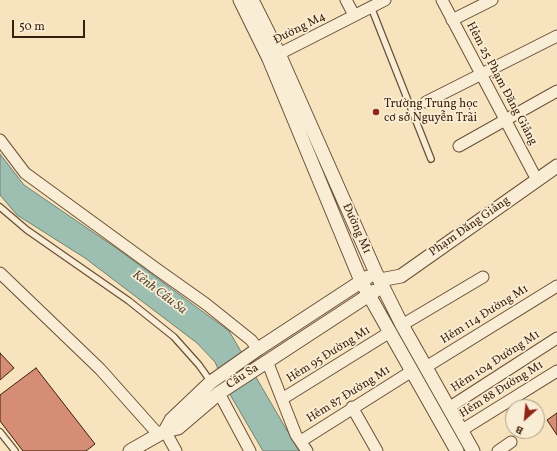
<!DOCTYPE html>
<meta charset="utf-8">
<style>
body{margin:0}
#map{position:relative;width:557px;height:451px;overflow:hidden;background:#f7e4be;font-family:Vollkorn,serif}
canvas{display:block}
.north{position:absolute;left:505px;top:399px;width:40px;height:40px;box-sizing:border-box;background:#faedd5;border:1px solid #ae9b84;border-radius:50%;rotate:207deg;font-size:11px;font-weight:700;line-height:16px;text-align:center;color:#3b1f0a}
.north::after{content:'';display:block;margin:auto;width:14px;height:18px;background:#8f2418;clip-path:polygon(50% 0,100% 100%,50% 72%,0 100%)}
.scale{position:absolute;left:12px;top:20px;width:73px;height:18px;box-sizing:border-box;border:2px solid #3b1f0a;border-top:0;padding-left:5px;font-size:12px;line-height:14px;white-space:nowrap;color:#3b1f0a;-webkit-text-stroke:3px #faedd5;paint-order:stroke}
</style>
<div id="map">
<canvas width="557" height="451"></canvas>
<div class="north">B</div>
<div class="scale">50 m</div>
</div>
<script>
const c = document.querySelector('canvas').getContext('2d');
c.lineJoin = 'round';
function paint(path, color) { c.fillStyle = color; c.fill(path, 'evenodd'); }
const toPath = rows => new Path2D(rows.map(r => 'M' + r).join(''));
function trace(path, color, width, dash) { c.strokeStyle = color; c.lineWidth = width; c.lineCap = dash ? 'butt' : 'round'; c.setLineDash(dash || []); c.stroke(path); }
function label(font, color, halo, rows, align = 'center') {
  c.font = font + ' Vollkorn,serif'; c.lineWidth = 3.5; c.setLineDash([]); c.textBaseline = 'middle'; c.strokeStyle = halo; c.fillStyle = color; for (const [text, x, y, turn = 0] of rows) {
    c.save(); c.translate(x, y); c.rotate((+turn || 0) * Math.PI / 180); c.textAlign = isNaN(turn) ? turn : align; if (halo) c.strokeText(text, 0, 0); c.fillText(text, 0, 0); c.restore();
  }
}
const water = toPath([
 [0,154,24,185,119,250,229,331,299,451,263,451,228,391,215,362,197,343,85,258,17,215,0,195,0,154]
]);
paint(water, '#9dbfb2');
trace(water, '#767f6f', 1);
const building = toPath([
 [0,353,14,368,0,380,0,353],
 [36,368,95,444,86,451,23,451,0,421,0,395,36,368],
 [557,413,557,435,547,420,557,413]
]);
paint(building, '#d68d75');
trace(building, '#3b1f0a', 1);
const service = toPath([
 [371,7,431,159],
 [0,207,27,230,129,301,174,337,199,365,211,382],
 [0,432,15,451]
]);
const minor = toPath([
 [346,0,354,15],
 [442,0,537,180],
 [452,20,492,0],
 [271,58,385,0],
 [426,102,557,36],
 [0,140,25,173,158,270,206,304,251,340,258,349],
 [459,146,557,91],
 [0,273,100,369,158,434],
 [402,325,483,277],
 [267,361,296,435,307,451],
 [426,367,557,286],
 [219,393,250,451],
 [282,399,390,332],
 [352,407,377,451],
 [450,407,557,338],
 [462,430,557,371],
 [165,431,176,451],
 [301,441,412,371],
 [498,451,511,442]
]);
const tertiary = toPath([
 [240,0,269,59,361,281,457,451],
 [252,0,279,54,376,273,402,325,473,451],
 [380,280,401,276,557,166],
 [165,431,171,420,211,382,258,349,368,277],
 [130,451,165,431,178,428,219,393,375,291]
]);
trace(service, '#6a5037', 8);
trace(minor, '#6a5037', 13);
trace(tertiary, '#6a5037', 15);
trace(service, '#faedd5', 5.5);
trace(minor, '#faedd5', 11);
trace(tertiary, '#faedd5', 13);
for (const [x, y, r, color] of [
 [376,112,4,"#8f2418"]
]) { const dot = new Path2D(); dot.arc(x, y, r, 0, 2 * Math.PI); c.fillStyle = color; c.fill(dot); trace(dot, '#faedd5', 1.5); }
label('12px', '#3b1f0a', '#faedd5', [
 ["Đường M4",300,29,-27],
 ["Hẻm 25 Phạm Đăng Giảng",501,84,62],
 ["Phạm Đăng Giảng",470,227,-35],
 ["Đường M1",356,229,66],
 ["Hẻm 114 Đường M1",485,315,-32],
 ["Hẻm 95 Đường M1",329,355,-32],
 ["Hẻm 104 Đường M1",496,362,-33],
 ["Cầu Sa",243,377,-33],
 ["Hẻm 88 Đường M1",502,390,-32],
 ["Hẻm 87 Đường M1",349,395,-32]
]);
label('12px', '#3b1f0a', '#faedd5', [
 ["Trường Trung học",384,105],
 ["cơ sở Nguyễn Trãi",384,119]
], 'left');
label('italic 13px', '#584f3c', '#faedd5', [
 ["Kênh Cầu Sa",159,293,37]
]);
</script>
